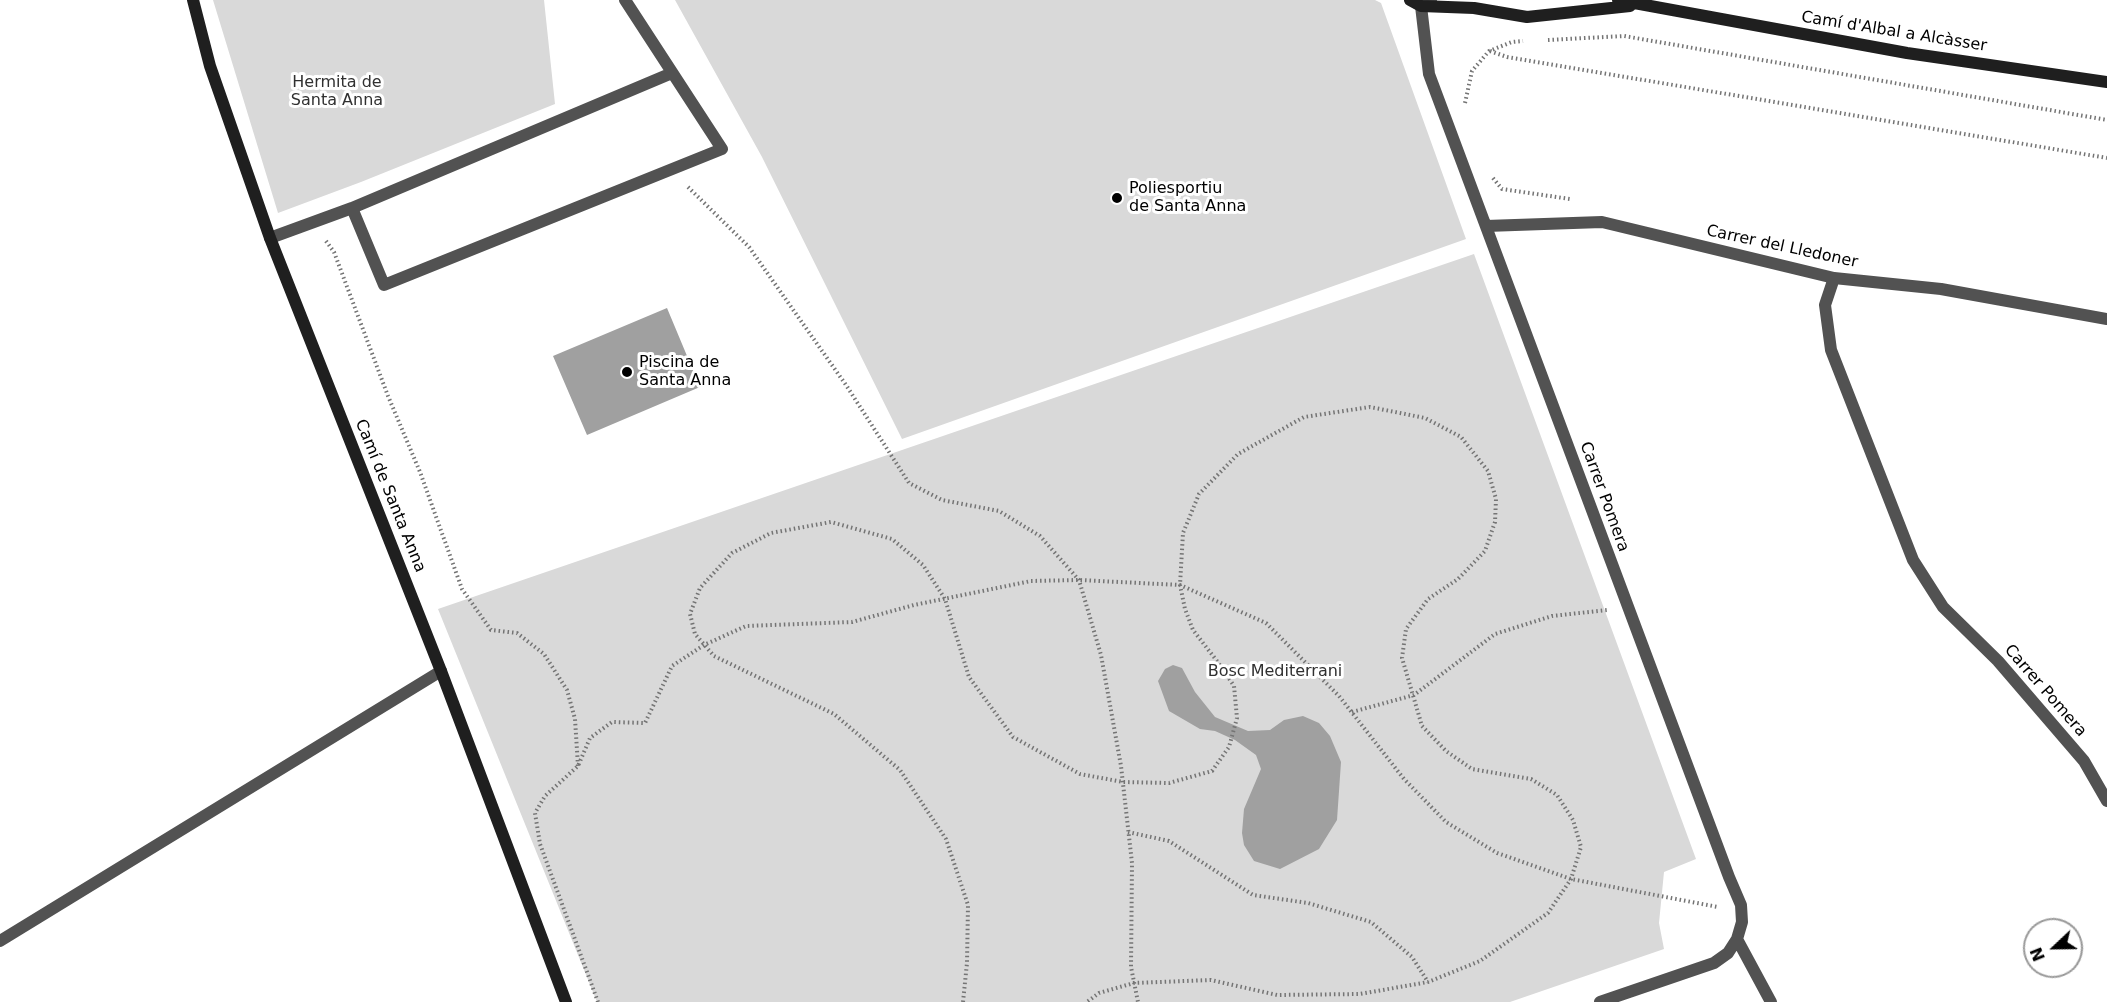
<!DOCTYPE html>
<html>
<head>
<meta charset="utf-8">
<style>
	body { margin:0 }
	#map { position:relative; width:2107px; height:1002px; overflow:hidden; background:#fff; font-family:"DejaVu Sans",sans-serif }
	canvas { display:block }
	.north { position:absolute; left:2023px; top:918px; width:60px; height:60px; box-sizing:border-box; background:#fff; border:2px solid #999; border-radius:50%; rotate:248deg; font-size:16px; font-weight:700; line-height:24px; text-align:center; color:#000 }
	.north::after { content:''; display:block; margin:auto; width:21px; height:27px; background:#000; clip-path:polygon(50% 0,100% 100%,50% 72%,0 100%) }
</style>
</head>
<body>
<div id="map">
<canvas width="2107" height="1002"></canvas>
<div class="north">N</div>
</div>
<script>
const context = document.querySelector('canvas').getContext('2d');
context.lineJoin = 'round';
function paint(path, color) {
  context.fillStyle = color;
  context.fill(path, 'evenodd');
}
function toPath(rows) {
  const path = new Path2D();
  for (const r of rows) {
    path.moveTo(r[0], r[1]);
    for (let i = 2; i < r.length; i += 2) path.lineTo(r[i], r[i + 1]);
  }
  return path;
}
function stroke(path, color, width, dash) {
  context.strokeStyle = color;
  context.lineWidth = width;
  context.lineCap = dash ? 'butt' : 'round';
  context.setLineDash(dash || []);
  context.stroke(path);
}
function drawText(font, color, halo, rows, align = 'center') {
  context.font = font + ' "DejaVu Sans",sans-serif';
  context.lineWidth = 6;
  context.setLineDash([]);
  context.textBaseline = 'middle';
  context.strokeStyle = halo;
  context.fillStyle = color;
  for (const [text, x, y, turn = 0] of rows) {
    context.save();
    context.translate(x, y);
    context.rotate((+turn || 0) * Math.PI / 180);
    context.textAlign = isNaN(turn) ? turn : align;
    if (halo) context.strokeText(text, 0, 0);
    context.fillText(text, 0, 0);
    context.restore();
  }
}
paint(toPath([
	[213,0,544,0,555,104,361,182,278,213],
	[675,0,1375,0,1381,3,1466,239,902,439,762,157],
	[1474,254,1696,859,1664,872,1659,923,1664,949,1510,1002,597,1002,438,609]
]), '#d9d9d9');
paint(toPath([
	[667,308,700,387,587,435,553,356],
	[1173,665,1182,668,1195,692,1215,717,1248,731,1270,730,1284,720,1303,716,1319,723,1330,736,1341,762,1337,820,1319,849,1280,869,1254,861,1244,845,1242,833,1244,809,1261,769,1256,755,1235,740,1215,731,1200,729,1169,711,1158,681,1165,669]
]), '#a0a0a0');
stroke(toPath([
	[1548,40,1624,36,2107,120],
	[1490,51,1507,57,2107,158],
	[1465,103,1472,71,1489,51,1512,42,1523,41],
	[1493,178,1502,189,1570,199],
	[688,187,749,247,846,385,909,483,942,500,999,511,1040,536,1079,580,1101,655,1121,766,1132,863,1131,967,1138,1002],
	[326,241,334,252,388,396,420,472,462,589,491,630,517,633,544,654,567,690,575,719,578,766],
	[1352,712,1414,695,1495,634,1552,616,1607,610],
	[1128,832,1169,841,1253,895,1308,903,1371,922,1412,957,1428,982],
	[598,1002,540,844,535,813,545,796,578,766,590,738,612,722,645,723,672,666,704,645,746,626,852,622,914,605,1031,581,1079,580,1180,585,1266,623,1339,696,1404,779,1446,822,1497,853,1571,879,1718,907],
	[963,1002,967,963,968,905,946,839,900,770,834,714,714,656,695,634,690,614,700,588,732,553,771,533,831,522,892,539,923,565,945,599,969,677,1013,737,1080,774,1123,782,1169,783,1212,771,1229,747,1237,718,1234,686,1217,661,1193,630,1185,609,1180,585,1183,533,1199,494,1238,454,1304,417,1370,407,1425,418,1461,437,1488,471,1496,499,1495,522,1485,551,1458,579,1428,599,1406,629,1402,658,1422,726,1446,751,1472,769,1531,779,1557,795,1573,820,1581,847,1571,879,1548,913,1480,961,1428,982,1360,994,1277,995,1211,980,1134,983,1099,993,1087,1002]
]), '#747474', 4, [1.5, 3]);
stroke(toPath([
	[625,0,722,149,384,285,352,208,672,73],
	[270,238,352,208]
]), '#525252', 12);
stroke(toPath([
	[1431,0,1421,6,1429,74,1729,877,1741,905,1742,922,1737,939,1728,953,1714,963,1600,1002],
	[1486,226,1602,222,1834,278,1941,289,2107,319],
	[1834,278,1825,305,1831,350,1913,560,1943,607,1998,661,2084,761,2107,801],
	[1737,939,1771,1002],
	[0,941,441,671]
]), '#525252', 12);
stroke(toPath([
	[193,0,210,66,270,238,441,671,566,1002],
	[1410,0,1421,6,1474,8,1527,17,1630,6],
	[1618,0,1907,53,2107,82]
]), '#1f1f1f', 12);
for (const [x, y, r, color] of [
	[1117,198,6,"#000"],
	[627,372,6,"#000"]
]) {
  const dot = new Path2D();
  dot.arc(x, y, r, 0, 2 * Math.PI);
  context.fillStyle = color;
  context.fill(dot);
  stroke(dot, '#fff', 2);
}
drawText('16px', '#000', '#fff', [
	["Camí d'Albal a Alcàsser",1894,32,9],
	["Carrer del Lledoner",1782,247,12],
	["Camí de Santa Anna",390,496,68],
	["Carrer Pomera",1604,497,70],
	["Carrer Pomera",2045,691,49]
]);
drawText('16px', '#303030', '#fff', [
	["Hermita de",337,83],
	["Santa Anna",337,101],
	["Bosc Mediterrani",1275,672]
]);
drawText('16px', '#000', '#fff', [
	["Poliesportiu",1129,189],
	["de Santa Anna",1129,207],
	["Piscina de",639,363],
	["Santa Anna",639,381]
], 'left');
</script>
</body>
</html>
